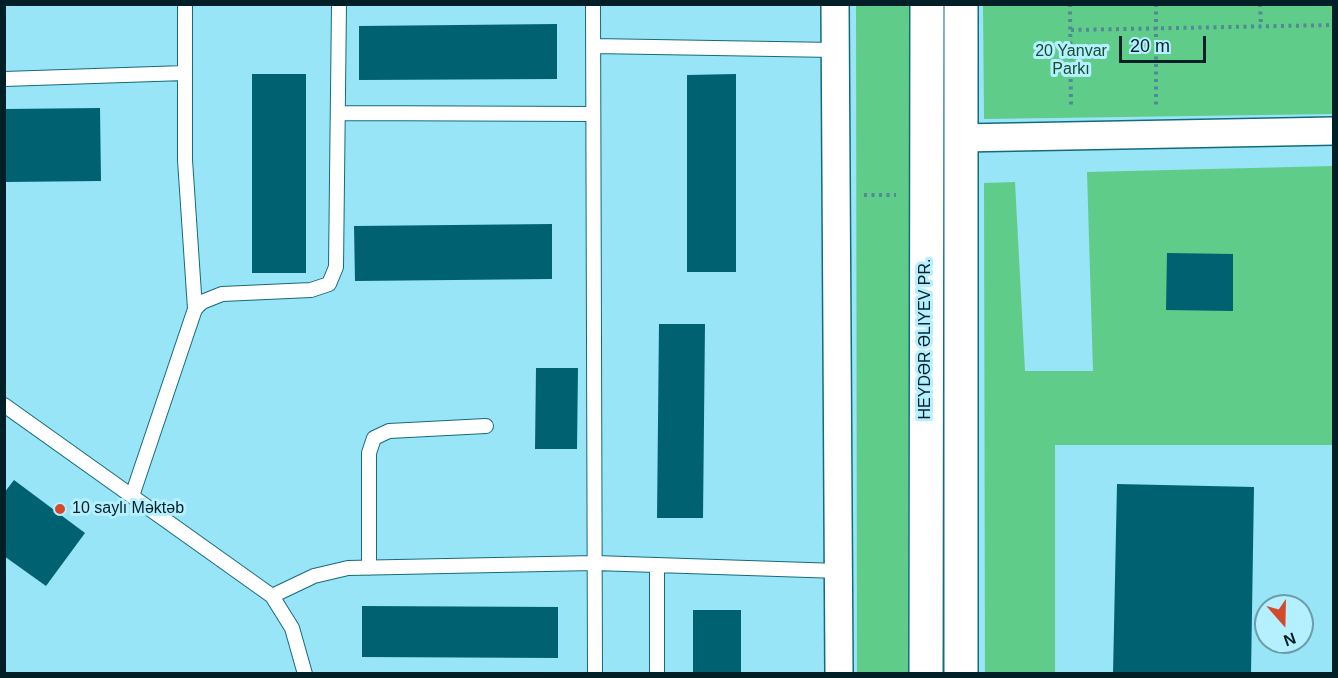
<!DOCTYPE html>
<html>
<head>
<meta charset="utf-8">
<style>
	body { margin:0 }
	#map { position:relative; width:1338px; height:678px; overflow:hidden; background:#98e5f8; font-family:Helvetica,sans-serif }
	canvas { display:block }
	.frame { position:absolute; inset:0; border:6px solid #001f26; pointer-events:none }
	.north { position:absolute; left:1254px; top:594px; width:60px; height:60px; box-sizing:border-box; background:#b4f0ff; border:2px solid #6c9ca8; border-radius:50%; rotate:160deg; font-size:16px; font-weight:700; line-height:24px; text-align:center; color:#001f26 }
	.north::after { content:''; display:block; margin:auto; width:21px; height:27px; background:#d34929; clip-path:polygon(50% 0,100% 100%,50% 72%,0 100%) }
	.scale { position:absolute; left:1119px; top:36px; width:87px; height:27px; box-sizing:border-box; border:3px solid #001f26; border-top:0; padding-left:8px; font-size:18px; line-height:21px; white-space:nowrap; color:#001f26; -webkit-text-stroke:4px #b4f0ff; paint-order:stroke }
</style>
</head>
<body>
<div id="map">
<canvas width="1338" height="678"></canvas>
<div class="frame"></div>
<div class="north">N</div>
<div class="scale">20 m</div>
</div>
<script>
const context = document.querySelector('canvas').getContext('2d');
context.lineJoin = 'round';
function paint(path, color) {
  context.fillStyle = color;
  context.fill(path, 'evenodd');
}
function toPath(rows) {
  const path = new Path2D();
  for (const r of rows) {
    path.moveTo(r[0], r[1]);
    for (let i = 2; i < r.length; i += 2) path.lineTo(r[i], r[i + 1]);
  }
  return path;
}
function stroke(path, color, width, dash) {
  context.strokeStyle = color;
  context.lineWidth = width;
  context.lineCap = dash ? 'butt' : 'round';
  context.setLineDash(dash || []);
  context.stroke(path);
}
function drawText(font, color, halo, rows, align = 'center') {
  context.font = font + ' Helvetica,sans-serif';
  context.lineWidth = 6;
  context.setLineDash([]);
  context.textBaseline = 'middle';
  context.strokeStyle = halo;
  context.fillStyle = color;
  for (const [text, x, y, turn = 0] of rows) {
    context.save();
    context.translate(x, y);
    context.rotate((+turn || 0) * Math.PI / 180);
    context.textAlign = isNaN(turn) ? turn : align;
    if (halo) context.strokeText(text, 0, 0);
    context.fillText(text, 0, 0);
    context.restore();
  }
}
paint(toPath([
	[856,5,910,5,908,673,857,673],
	[983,5,1333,5,1333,114,984,119],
	[1333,166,1333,445,1055,445,1055,673,985,673,984,183,1015,182,1025,371,1093,371,1087,172]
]), '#60cc8a');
paint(toPath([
	[557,24,557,79,359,80,359,26],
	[252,74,306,74,306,273,252,273],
	[736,74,736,272,687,272,687,75],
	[100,108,101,181,6,182,5,109],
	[552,224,552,279,355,281,354,226],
	[1167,253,1233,254,1233,311,1166,310],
	[659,324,705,324,703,518,657,518],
	[536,368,578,368,577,449,535,449],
	[14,480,85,533,46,586,4,556,4,493],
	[1117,484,1254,487,1251,674,1113,674],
	[362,606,558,607,558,658,362,657],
	[693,610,741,610,741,674,693,674]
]), '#006171');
const lane = toPath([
	[185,4,185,160,195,309],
	[593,4,595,674],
	[593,46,835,50],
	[4,79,185,73],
	[338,113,593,114],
	[4,405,272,596,292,628,305,674],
	[132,496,195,309,202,302,222,294,311,290,329,284,336,267,339,4],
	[657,565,657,674],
	[369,568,369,453,374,438,389,431,486,426],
	[272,596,314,576,348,568,595,563,839,571]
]);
const street = toPath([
	[835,4,839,674],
	[961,138,1334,131]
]);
const primary = toPath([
	[961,4,961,674],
	[926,674,927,4]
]);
stroke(lane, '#156b7b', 16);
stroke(street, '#156b7b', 30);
stroke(primary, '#156b7b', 36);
stroke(toPath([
	[1070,4,1071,109],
	[1156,4,1156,106],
	[1260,4,1261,26],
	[1071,30,1334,25],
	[864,195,896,195]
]), '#518996', 4, [3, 4.5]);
stroke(lane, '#fff', 14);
stroke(street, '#fff', 27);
stroke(primary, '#fff', 33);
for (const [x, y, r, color] of [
	[60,509,6,"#d34929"]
]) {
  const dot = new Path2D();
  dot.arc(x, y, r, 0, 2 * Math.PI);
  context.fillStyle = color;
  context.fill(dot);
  stroke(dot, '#b4f0ff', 2);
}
drawText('16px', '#164d2e', '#b4f0ff', [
	["20 Yanvar",1071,52],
	["Parkı",1071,70]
]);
drawText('16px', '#001f26', '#b4f0ff', [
	["HEYDƏR ƏLIYEV PR.",926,339,-90]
]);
drawText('16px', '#001f26', '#b4f0ff', [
	["10 saylı Məktəb",72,509]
], 'left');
</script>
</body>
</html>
